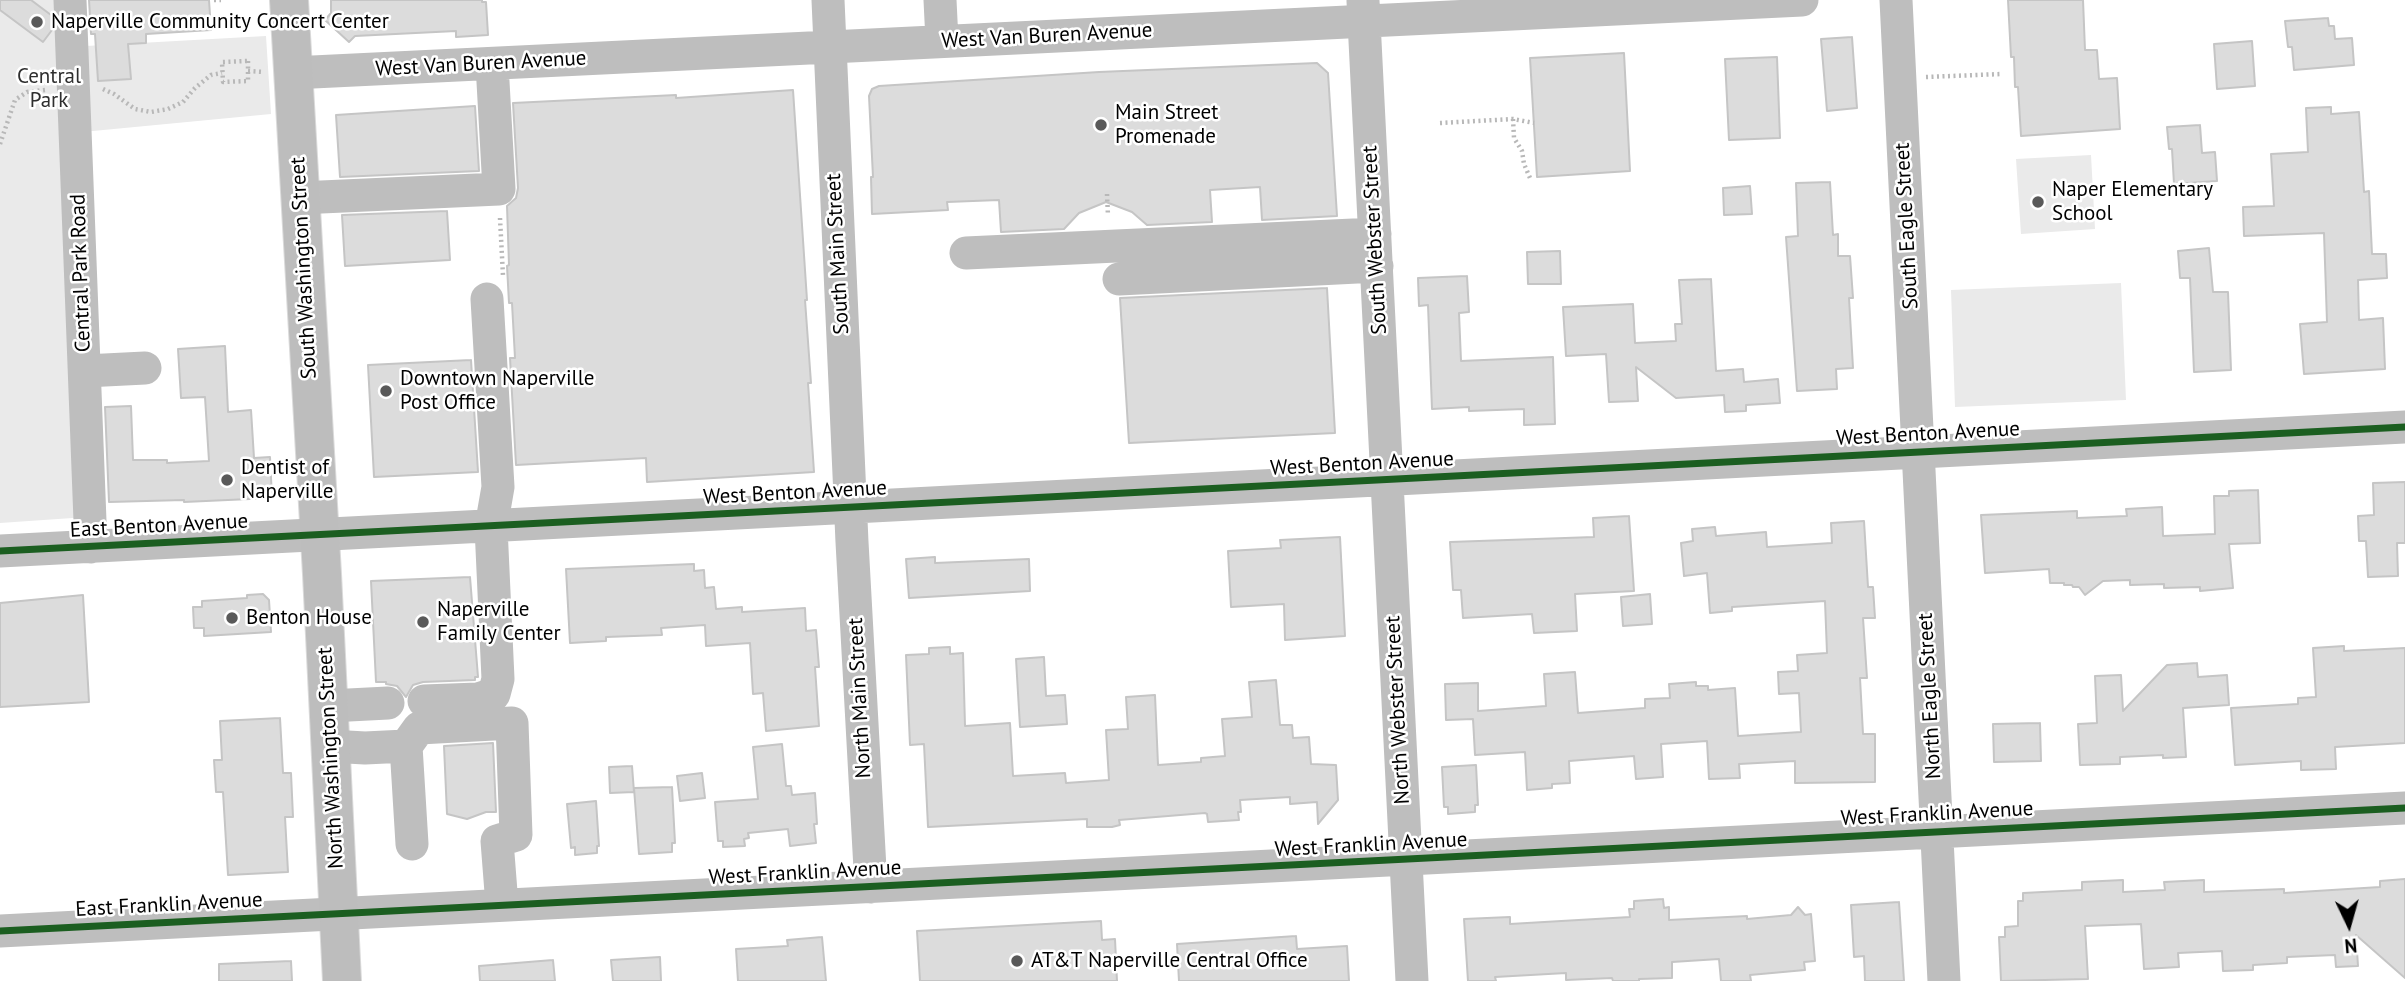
<!DOCTYPE html>
<html>
<head>
<meta charset="utf-8">
<style>
	body { margin:0 }
	#map { position:relative; width:2405px; height:981px; overflow:hidden; background:#fff; font-family:"PT Sans",sans-serif }
	canvas { display:block }
	.north { position:absolute; left:2314px; top:890px; width:70px; height:70px; -webkit-text-stroke:5px #fff; paint-order:stroke; rotate:175deg; font-size:19px; font-weight:700; line-height:28px; text-align:center; color:#000 }
	.north::after { content:''; display:block; margin:auto; width:24px; height:32px; background:#000; clip-path:polygon(50% 0,100% 100%,50% 72%,0 100%) }
</style>
</head>
<body>
<div id="map">
<canvas width="2405" height="981"></canvas>
<div class="north">N</div>
</div>
<script>
const context = document.querySelector('canvas').getContext('2d');
context.lineJoin = 'round';
function paint(path, color) {
  context.fillStyle = color;
  context.fill(path, 'evenodd');
}
function toPath(rows) {
  const path = new Path2D();
  for (const r of rows) {
    path.moveTo(r[0], r[1]);
    for (let i = 2; i < r.length; i += 2) path.lineTo(r[i], r[i + 1]);
  }
  return path;
}
function stroke(path, color, width, dash) {
  context.strokeStyle = color;
  context.lineWidth = width;
  context.lineCap = dash ? 'butt' : 'round';
  context.setLineDash(dash || []);
  context.stroke(path);
}
function drawText(font, color, halo, rows, align = 'center') {
  context.font = font + ' "PT Sans",sans-serif';
  context.lineWidth = 5;
  context.setLineDash([]);
  context.textBaseline = 'middle';
  context.strokeStyle = halo;
  context.fillStyle = color;
  for (const [text, x, y, turn = 0] of rows) {
    context.save();
    context.translate(x, y);
    context.rotate((+turn || 0) * Math.PI / 180);
    context.textAlign = isNaN(turn) ? turn : align;
    if (halo) context.strokeText(text, 0, 0);
    context.fillText(text, 0, 0);
    context.restore();
  }
}
paint(toPath([
	[0,0,71,0,86,46,266,36,271,114,72,133,87,517,0,523],
	[2091,155,2095,229,2021,234,2016,159],
	[2121,283,2126,400,1955,407,1951,290]
]), '#eaeaea');
const building = toPath([
	[0,0,31,0,51,15,52,30,43,42,0,10,0,0],
	[89,0,209,0,211,30,146,34,146,43,128,44,131,79,98,81,95,34,91,34,89,0],
	[331,0,482,0,482,2,486,2,488,35,456,37,456,31,355,36,349,42,325,20,331,13,331,0],
	[2008,0,2083,0,2085,50,2097,50,2099,79,2117,78,2120,129,2021,136,2018,87,2015,87,2014,57,2011,57,2008,0],
	[2328,18,2329,26,2334,26,2335,39,2352,38,2354,65,2294,70,2292,47,2288,47,2285,21,2328,18],
	[1852,37,1857,108,1827,111,1821,39,1852,37],
	[2252,41,2255,86,2217,89,2214,44,2252,41],
	[1624,53,1630,171,1537,177,1530,58,1624,53],
	[1777,57,1780,138,1729,140,1725,59,1777,57],
	[1317,63,1328,73,1337,216,1262,220,1260,187,1210,190,1212,222,1147,225,1132,212,1106,202,1079,213,1064,229,1001,232,999,200,947,202,948,210,872,214,871,177,873,177,869,96,872,89,879,86,1099,72,1317,63],
	[793,90,807,300,805,300,811,383,808,383,814,472,647,482,646,458,516,465,510,358,515,358,512,303,509,303,507,266,509,265,507,206,516,198,518,188,513,103,676,95,676,98,793,90],
	[475,106,479,171,340,177,336,115,475,106],
	[2331,107,2331,114,2359,112,2364,192,2369,191,2372,254,2386,254,2387,278,2358,280,2359,320,2383,318,2385,369,2304,374,2300,324,2327,322,2324,233,2244,236,2243,207,2274,206,2271,154,2308,152,2306,108,2331,107],
	[2200,125,2202,153,2215,152,2217,181,2174,184,2172,149,2169,149,2167,127,2200,125],
	[1830,182,1833,235,1838,234,1838,256,1850,256,1853,298,1849,298,1853,368,1836,369,1837,389,1797,391,1786,237,1798,236,1796,183,1830,182],
	[1750,186,1752,214,1724,215,1723,188,1750,186],
	[447,211,450,260,345,266,342,215,447,211],
	[2209,248,2213,292,2228,292,2231,370,2194,372,2190,278,2180,278,2178,251,2209,248],
	[1560,251,1561,284,1528,284,1527,252,1560,251],
	[1467,276,1469,312,1459,313,1461,361,1553,357,1555,424,1524,425,1524,409,1469,411,1469,407,1432,409,1428,305,1419,306,1418,278,1467,276],
	[1711,279,1716,371,1743,369,1744,382,1778,379,1780,403,1746,405,1746,411,1725,412,1724,395,1676,398,1636,367,1638,401,1609,402,1606,354,1566,356,1563,307,1633,304,1635,343,1676,341,1675,324,1682,324,1679,280,1711,279],
	[1327,288,1335,433,1129,443,1120,298,1327,288],
	[225,346,228,412,251,410,254,458,270,457,272,498,184,502,184,500,109,502,105,407,131,406,133,460,167,460,167,463,209,461,205,397,181,398,178,349,225,346],
	[471,360,478,472,374,477,368,365,471,360],
	[2405,482,2405,543,2397,543,2398,576,2368,577,2366,541,2359,541,2358,516,2374,515,2373,483,2405,482],
	[2258,490,2260,543,2229,544,2233,588,2200,591,2200,587,2164,588,2164,584,2130,585,2130,580,2103,581,2085,595,2079,587,2073,587,2072,585,2064,585,2064,583,2050,583,2049,569,1985,573,1981,515,2077,511,2077,518,2127,516,2126,509,2162,507,2163,536,2215,534,2214,496,2229,496,2229,491,2258,490],
	[1629,516,1634,591,1575,594,1577,631,1534,633,1532,614,1463,618,1461,590,1453,590,1450,542,1594,537,1593,518,1629,516],
	[1864,521,1868,587,1873,587,1875,618,1863,618,1867,678,1860,678,1863,734,1875,734,1875,782,1795,783,1795,761,1739,764,1740,778,1709,779,1707,741,1661,744,1663,777,1636,779,1634,756,1569,761,1570,783,1552,784,1552,788,1527,790,1525,752,1475,755,1473,719,1446,720,1445,684,1478,683,1478,711,1546,706,1544,674,1575,672,1578,713,1645,708,1645,699,1670,698,1669,684,1696,682,1696,686,1708,686,1708,690,1735,688,1738,736,1801,732,1799,693,1779,694,1778,672,1798,671,1797,655,1827,653,1825,601,1732,607,1732,611,1710,613,1707,573,1684,576,1681,543,1693,541,1692,529,1715,527,1716,536,1766,532,1767,547,1832,543,1831,523,1864,521],
	[1340,537,1345,636,1285,640,1284,604,1231,607,1228,551,1281,548,1280,540,1340,537],
	[935,557,935,563,1029,559,1030,591,909,598,906,559,935,557],
	[694,564,694,571,704,570,705,588,714,587,716,609,742,607,742,612,805,608,806,631,816,630,819,667,815,667,819,726,766,731,763,693,753,694,750,643,706,646,705,625,661,628,662,635,606,637,606,641,570,643,566,569,694,564],
	[470,577,478,677,475,677,475,680,423,682,413,685,406,697,397,686,386,684,386,682,376,682,371,581,470,577],
	[263,594,269,600,271,632,204,636,204,628,194,628,193,607,202,607,202,601,247,598,247,595,263,594],
	[1650,594,1652,624,1623,626,1621,597,1650,594],
	[83,595,89,702,0,707,0,603,83,595],
	[2344,646,2344,651,2405,648,2405,743,2335,747,2336,769,2301,770,2301,761,2235,765,2231,708,2298,704,2298,698,2316,697,2313,648,2344,646],
	[950,647,950,654,963,653,965,726,1010,723,1013,776,1065,773,1066,783,1109,780,1106,730,1128,729,1126,697,1155,695,1158,765,1201,762,1201,758,1225,756,1222,719,1252,717,1249,682,1276,680,1280,725,1292,725,1293,738,1309,737,1311,764,1336,765,1338,800,1318,824,1317,802,1290,804,1290,797,1240,800,1241,812,1238,812,1239,820,1208,822,1207,814,1205,813,1119,820,1120,825,1112,827,1087,827,1087,819,928,827,924,744,910,745,906,655,929,654,929,648,950,647],
	[1044,657,1046,696,1065,695,1067,724,1020,727,1016,659,1044,657],
	[2197,663,2198,677,2227,675,2229,705,2183,708,2186,757,2163,758,2163,755,2120,757,2120,764,2080,765,2078,724,2097,723,2095,676,2121,675,2123,711,2167,665,2197,663],
	[280,718,283,773,291,773,293,817,285,817,288,872,228,875,223,792,216,792,214,760,222,760,220,721,280,718],
	[2040,723,2041,761,1994,762,1993,724,2040,723],
	[493,743,496,812,486,812,467,819,447,814,444,746,493,743],
	[782,744,786,786,791,786,792,795,815,793,817,824,814,824,816,843,790,846,788,829,748,833,749,838,744,839,745,846,723,847,723,841,718,841,715,802,758,799,753,747,782,744],
	[1476,765,1478,805,1475,805,1475,812,1448,814,1448,807,1444,807,1442,767,1476,765],
	[632,766,634,792,610,793,609,767,632,766],
	[702,773,705,798,680,801,677,776,702,773],
	[672,787,675,843,672,843,672,852,639,854,634,788,672,787],
	[596,801,599,846,597,846,597,853,575,855,575,847,571,848,567,804,596,801],
	[2405,879,2405,978,2356,935,2358,966,2336,967,2335,955,2287,957,2287,963,2253,965,2253,970,2223,971,2222,951,2178,953,2179,967,2144,969,2141,924,2085,926,2088,979,2001,981,1999,937,2005,937,2005,927,2018,926,2018,901,2023,901,2023,893,2082,890,2082,882,2123,880,2123,892,2165,890,2164,882,2204,880,2204,892,2284,889,2284,893,2380,887,2380,881,2405,879],
	[1663,899,1664,908,1669,907,1669,920,1747,916,1747,919,1791,915,1798,907,1805,915,1811,914,1815,961,1804,962,1805,970,1750,975,1751,981,1721,981,1719,959,1672,962,1672,978,1639,979,1639,981,1613,981,1612,978,1566,980,1566,973,1495,977,1496,981,1468,981,1464,919,1510,917,1510,924,1630,917,1629,909,1634,909,1634,901,1663,899],
	[1899,902,1904,981,1865,981,1864,956,1854,957,1851,905,1899,902],
	[1101,921,1102,940,1115,939,1117,981,920,981,917,931,1101,921],
	[1296,936,1297,949,1347,946,1349,981,1179,981,1177,944,1296,936],
	[822,937,826,981,738,981,736,949,788,946,787,940,822,937],
	[660,957,661,981,613,981,611,960,660,957],
	[553,960,555,981,480,981,479,966,553,960],
	[291,961,292,981,219,981,219,964,291,961]
]);
paint(building, '#dcdcdc');
stroke(building, '#c5c5c5', 2);
const major = toPath([
	[289,0,322,574,342,981]
]);
stroke(major, '#dbdbdb', 40);
stroke(toPath([
	[214,0,221,0],
	[248,61,248,81,223,82,222,62,248,61],
	[248,71,264,72],
	[1926,77,2002,74],
	[103,89,114,94,135,109,151,112,168,109,183,102,195,88,211,75,222,73],
	[1513,119,1514,138,1522,151,1524,164,1530,178],
	[1440,123,1513,119,1534,123],
	[0,144,15,100,27,92,45,90],
	[1107,194,1108,216],
	[500,218,503,276]
]), '#b8b8b8', 4.5, [2, 3.5]);
stroke(toPath([
	[70,0,91,547],
	[828,0,852,542,871,887],
	[940,0,942,41],
	[1896,0,1944,981],
	[1363,1,1412,981],
	[292,73,1802,0],
	[299,198,499,189,492,64],
	[966,253,1375,234],
	[1119,279,1377,266],
	[85,371,145,368],
	[0,551,2405,427],
	[424,701,478,699,494,694,498,679,491,527,498,487,487,299],
	[329,706,388,703],
	[330,746,365,748,406,746],
	[412,844,406,746,419,728,512,723,516,835,497,841,502,905],
	[0,931,2405,808]
]), '#bebebe', 33);
stroke(major, '#bdbdbd', 38);
stroke(toPath([
	[0,551,2405,427],
	[0,931,2405,808]
]), '#1b5e20', 7);
for (const [x, y, r, color] of [
	[37,22,7,"#595959"],
	[1101,125,7,"#595959"],
	[2038,202,7,"#595959"],
	[386,391,7,"#595959"],
	[227,480,7,"#595959"],
	[232,618,7,"#595959"],
	[423,622,7,"#595959"],
	[1017,961,7,"#595959"]
]) {
  const dot = new Path2D();
  dot.arc(x, y, r, 0, 2 * Math.PI);
  context.fillStyle = color;
  context.fill(dot);
  stroke(dot, '#fff', 2.5);
}
drawText('21px', '#000', '#fff', [
	["Naperville Community Concert Center",51,22],
	["Main Street",1115,113],
	["Promenade",1115,137],
	["Naper Elementary",2052,190],
	["School",2052,214],
	["Downtown Naperville",400,379],
	["Post Office",400,403],
	["Dentist of",241,468],
	["Naperville",241,492],
	["Naperville",437,610],
	["Family Center",437,634],
	["Benton House",246,618],
	["AT&T Naperville Central Office",1031,961]
], 'left');
drawText('21px', '#000', '#fff', [
	["West Van Buren Avenue",1047,36,-3],
	["West Van Buren Avenue",481,64,-3],
	["South Eagle Street",1907,226,-93],
	["South Webster Street",1375,240,-93],
	["South Main Street",838,254,-93],
	["South Washington Street",304,268,-93],
	["Central Park Road",81,273,-92],
	["West Benton Avenue",1928,434,-3],
	["West Benton Avenue",1362,464,-3],
	["West Benton Avenue",795,493,-3],
	["East Benton Avenue",159,526,-3],
	["North Eagle Street",1930,696,-93],
	["North Main Street",860,698,-93],
	["North Webster Street",1398,710,-93],
	["North Washington Street",331,758,-93],
	["West Franklin Avenue",1937,814,-3],
	["West Franklin Avenue",1371,845,-3],
	["West Franklin Avenue",805,873,-3],
	["East Franklin Avenue",169,905,-3]
]);
drawText('21px', '#2f2f2f', '#fff', [
	["Central",49,77],
	["Park",49,101]
]);
</script>
</body>
</html>
